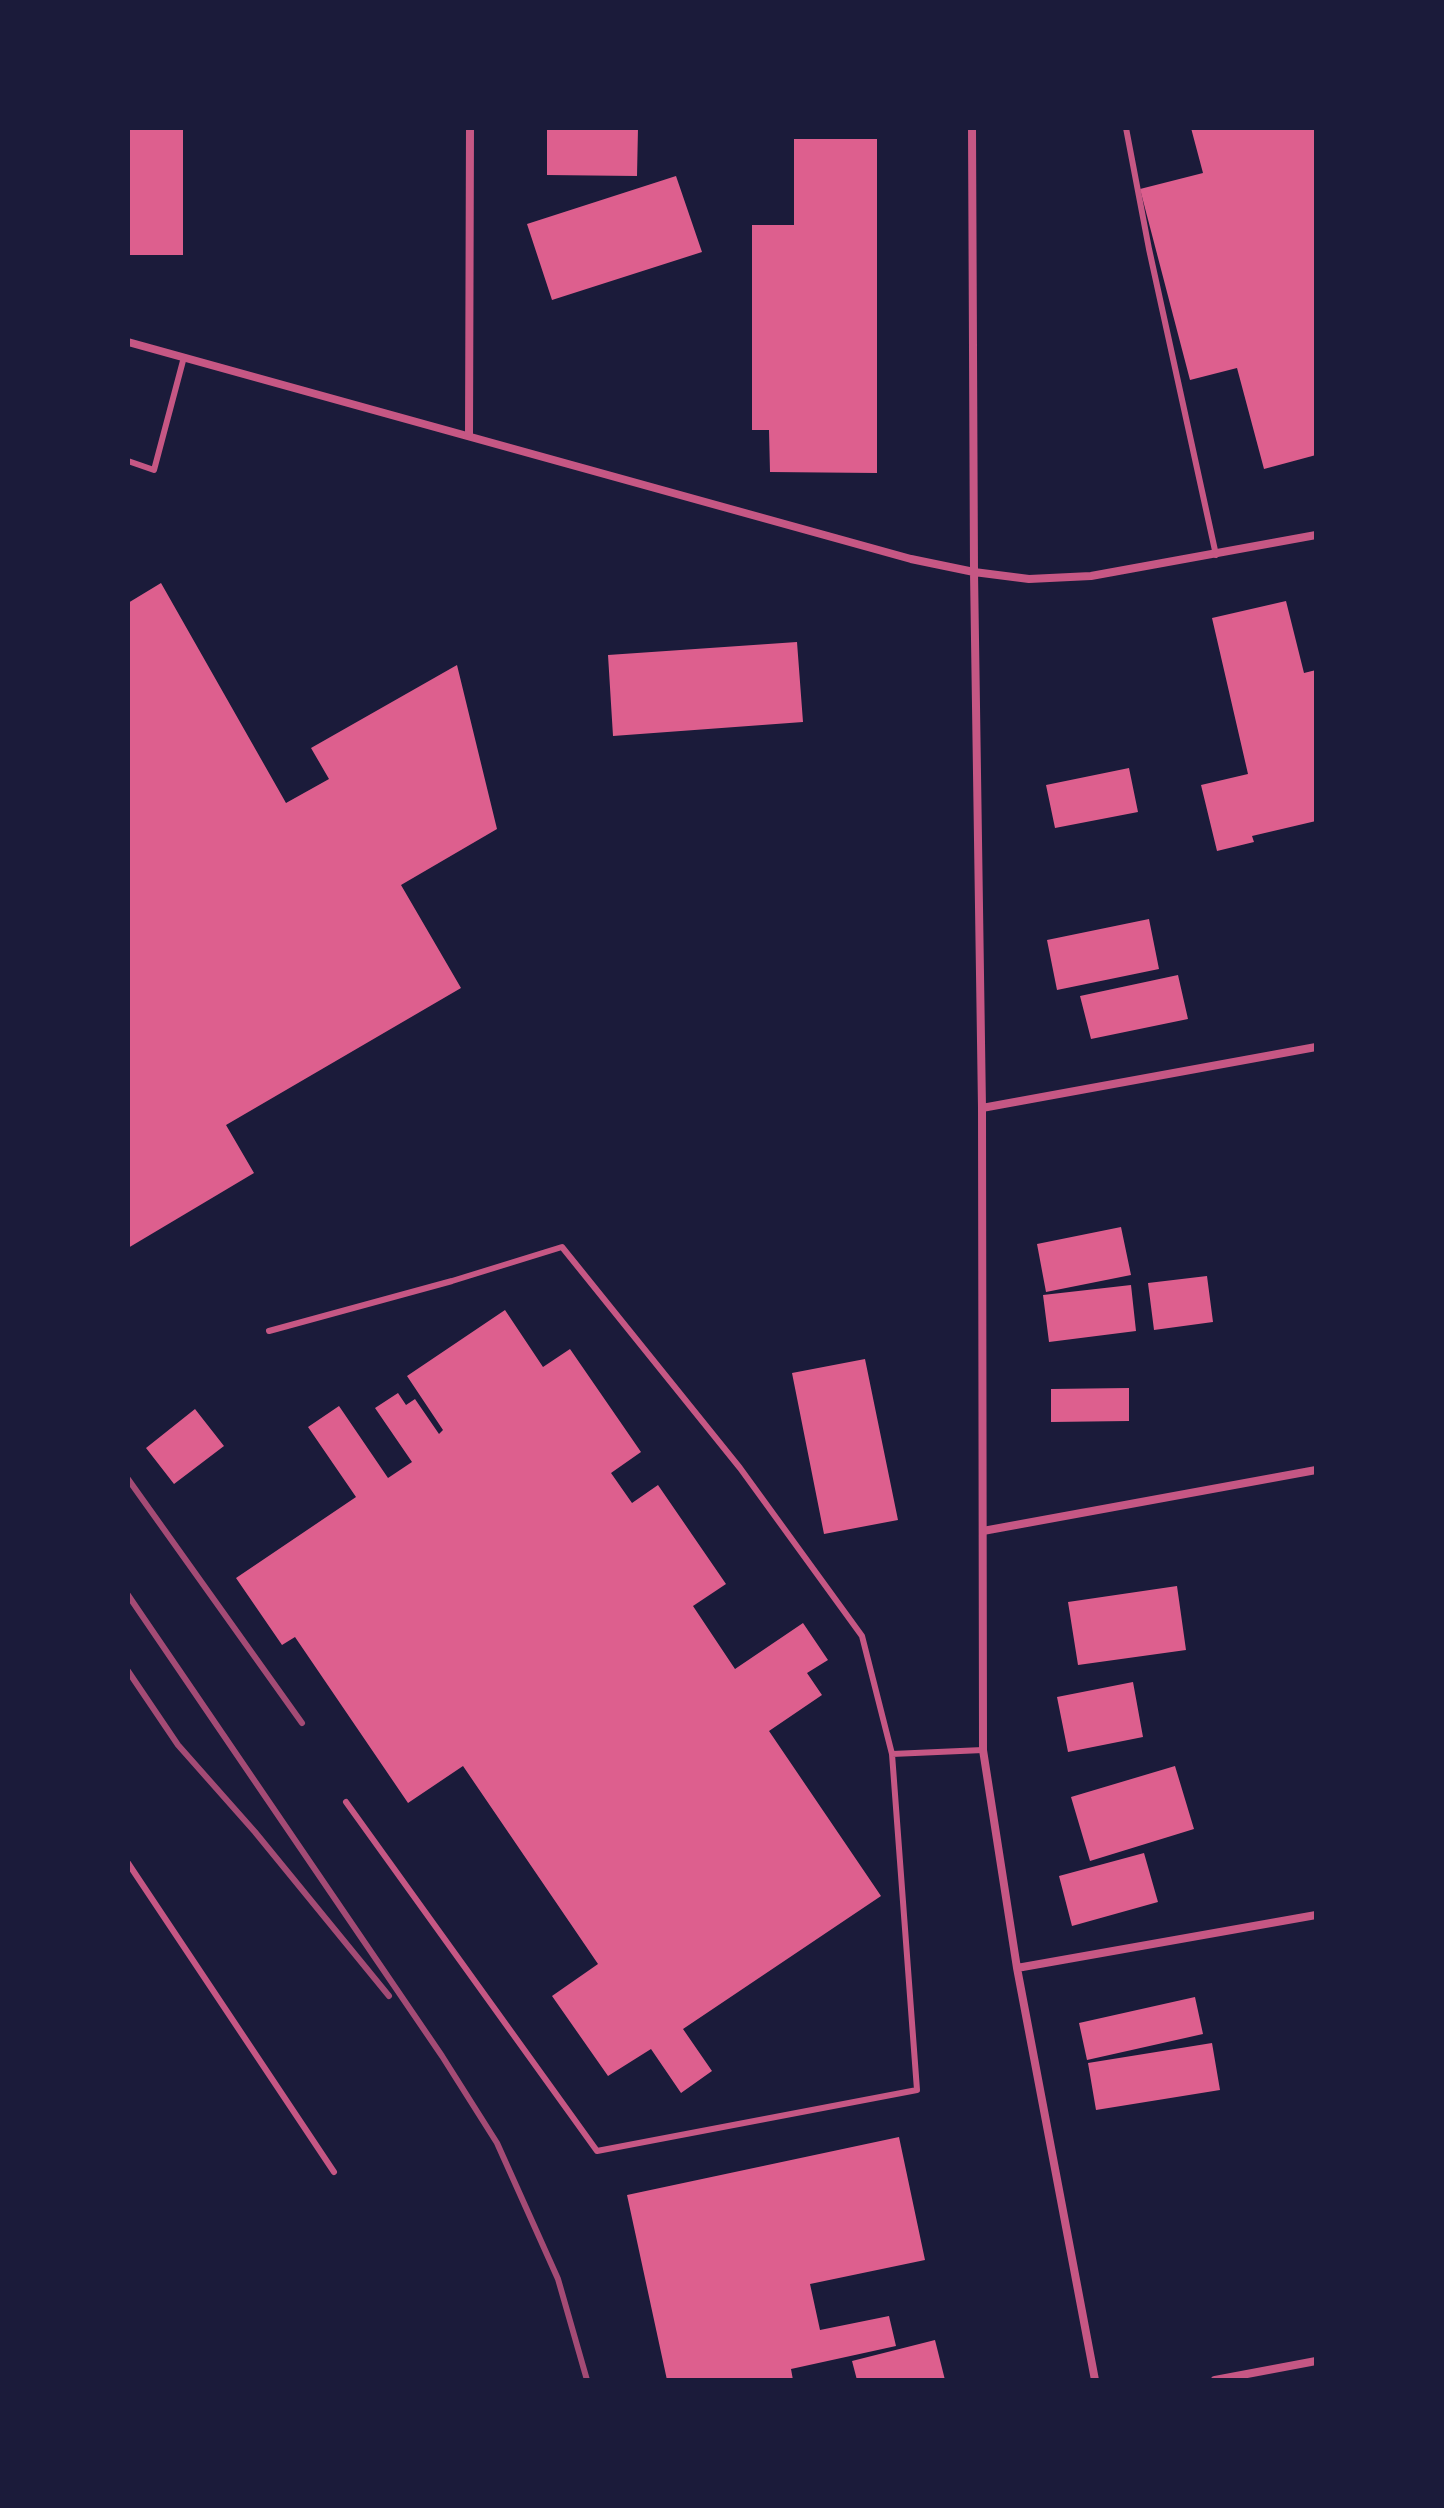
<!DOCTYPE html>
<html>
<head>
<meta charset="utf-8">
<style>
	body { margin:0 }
	#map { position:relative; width:1444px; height:2508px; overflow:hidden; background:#1b1b3a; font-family:"Fira Sans Condensed",sans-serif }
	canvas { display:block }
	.frame { position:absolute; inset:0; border:130px solid #1b1b3a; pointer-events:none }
</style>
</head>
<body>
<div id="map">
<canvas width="1444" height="2508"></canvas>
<div class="frame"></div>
</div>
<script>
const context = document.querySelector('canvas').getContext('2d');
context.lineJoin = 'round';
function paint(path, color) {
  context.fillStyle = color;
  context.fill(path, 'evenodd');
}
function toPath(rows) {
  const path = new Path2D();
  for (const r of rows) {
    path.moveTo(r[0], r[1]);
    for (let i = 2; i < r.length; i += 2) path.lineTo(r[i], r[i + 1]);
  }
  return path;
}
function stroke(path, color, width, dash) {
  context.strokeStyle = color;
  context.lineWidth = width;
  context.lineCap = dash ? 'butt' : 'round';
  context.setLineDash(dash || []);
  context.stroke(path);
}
paint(toPath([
	[128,128,183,128,183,255,128,255],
	[547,128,638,128,637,176,547,175],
	[1191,128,1316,128,1316,455,1264,469,1237,368,1190,380,1140,189,1203,173],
	[794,139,877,139,877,473,770,472,769,430,752,430,752,225,794,225],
	[676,176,702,252,552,300,527,224],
	[161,583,286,803,329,779,311,748,457,665,497,829,401,885,461,988,226,1125,254,1173,128,1248,128,603],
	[1286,601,1304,673,1316,670,1316,821,1252,836,1254,842,1217,851,1201,785,1248,774,1212,618],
	[797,642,803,722,613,736,608,655],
	[1129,768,1138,812,1055,828,1046,785],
	[1149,919,1159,969,1057,990,1047,940],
	[1178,975,1188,1019,1091,1039,1080,996],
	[1121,1227,1131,1275,1046,1292,1037,1244],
	[1207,1276,1213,1322,1154,1330,1148,1283],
	[1131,1285,1136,1331,1049,1342,1043,1295],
	[505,1310,543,1367,570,1349,641,1452,611,1473,632,1503,658,1485,726,1584,693,1606,735,1669,803,1623,828,1660,807,1673,822,1695,769,1731,881,1896,683,2029,712,2071,681,2093,651,2049,608,2076,552,1996,598,1964,463,1766,408,1803,295,1637,282,1645,236,1578,356,1497,308,1427,339,1406,388,1478,412,1462,375,1408,398,1393,406,1405,415,1399,439,1434,443,1430,407,1376],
	[865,1359,898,1520,824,1534,792,1373],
	[1129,1388,1129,1421,1051,1422,1051,1389],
	[195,1409,224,1446,174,1484,146,1448],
	[1177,1586,1186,1650,1078,1665,1068,1602],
	[1133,1682,1143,1737,1068,1752,1057,1697],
	[1175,1766,1194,1829,1090,1861,1071,1797],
	[1144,1853,1158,1902,1072,1926,1059,1876],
	[1195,1997,1203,2034,1087,2060,1079,2023],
	[1212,2043,1220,2090,1096,2110,1088,2063],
	[899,2137,925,2260,810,2284,820,2330,889,2316,896,2346,791,2369,793,2380,667,2380,627,2195],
	[935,2340,945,2380,857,2380,852,2361]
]), '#dd5f8e');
stroke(toPath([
	[1126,128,1149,249,1216,555],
	[128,461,154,470,184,357],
	[269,1331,452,1281,562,1247,740,1468,862,1636,892,1754],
	[346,1802,597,2151,917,2090,892,1754,983,1750],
	[128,1863,334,2172]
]), '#c65784', 6);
stroke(toPath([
	[972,128,974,572,982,1108,983,1750,1017,1968,1095,2380],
	[128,342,911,559,974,572,1029,579,1091,576,1316,535],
	[469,435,470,128],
	[982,1108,1316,1047],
	[983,1531,1316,1470],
	[1017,1968,1316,1915],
	[1215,2380,1316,2361]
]), '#c65784', 8);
stroke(toPath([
	[128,1479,302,1723],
	[128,1595,442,2056,497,2143,558,2279,587,2380],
	[128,1671,178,1745,255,1832,389,1996]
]), '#a44b75', 6);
</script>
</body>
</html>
